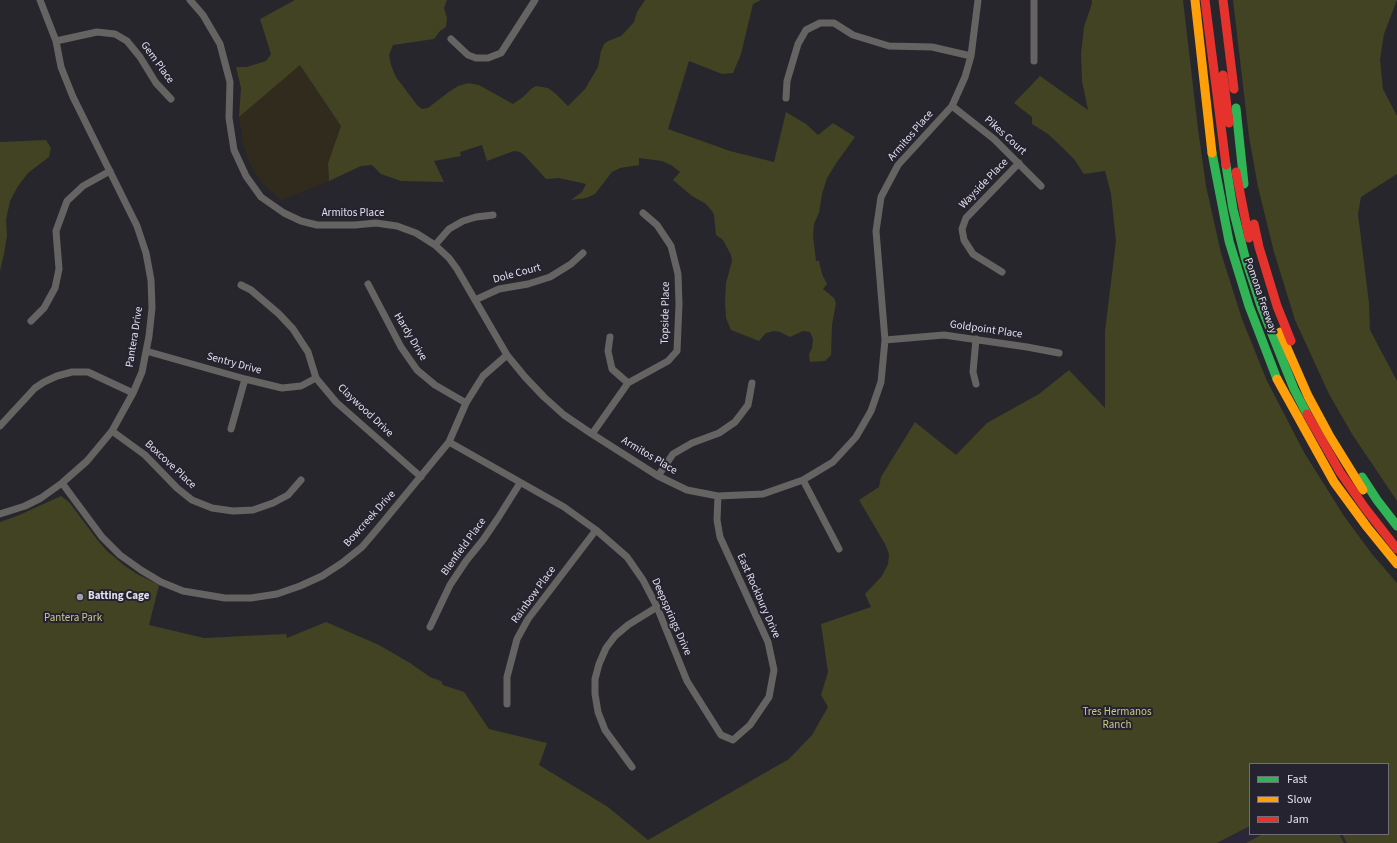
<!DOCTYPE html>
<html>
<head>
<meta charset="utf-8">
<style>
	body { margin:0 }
	#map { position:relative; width:1397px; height:843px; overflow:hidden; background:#27262d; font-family:"Source Sans 3",sans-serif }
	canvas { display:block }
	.legend { position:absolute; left:1249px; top:763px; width:140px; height:72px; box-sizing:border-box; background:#262330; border:1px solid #716e7a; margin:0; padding:5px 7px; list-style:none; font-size:12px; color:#e1dfe9 }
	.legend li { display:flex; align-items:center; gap:8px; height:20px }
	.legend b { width:20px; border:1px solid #716e7a }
</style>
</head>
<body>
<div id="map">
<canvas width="1397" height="843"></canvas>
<ul class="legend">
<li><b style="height:5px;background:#30b455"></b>Fast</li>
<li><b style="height:5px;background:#ff9f0a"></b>Slow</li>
<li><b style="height:5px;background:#e5322d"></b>Jam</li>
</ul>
</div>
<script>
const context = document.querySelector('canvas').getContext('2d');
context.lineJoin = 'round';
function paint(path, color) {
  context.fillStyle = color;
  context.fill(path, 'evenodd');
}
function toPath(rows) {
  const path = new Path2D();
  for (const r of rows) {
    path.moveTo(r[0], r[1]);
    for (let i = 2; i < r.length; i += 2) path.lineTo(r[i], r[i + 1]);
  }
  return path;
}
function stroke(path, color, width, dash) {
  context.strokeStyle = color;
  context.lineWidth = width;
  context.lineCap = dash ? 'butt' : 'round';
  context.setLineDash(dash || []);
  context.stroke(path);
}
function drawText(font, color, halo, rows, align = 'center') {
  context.font = font + ' "Source Sans 3",sans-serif';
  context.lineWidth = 4;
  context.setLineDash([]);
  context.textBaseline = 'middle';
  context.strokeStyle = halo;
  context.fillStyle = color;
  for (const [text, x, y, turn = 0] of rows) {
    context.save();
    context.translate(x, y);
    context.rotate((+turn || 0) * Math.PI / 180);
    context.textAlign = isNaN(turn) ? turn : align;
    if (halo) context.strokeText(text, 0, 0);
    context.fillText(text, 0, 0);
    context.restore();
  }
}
paint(toPath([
	[300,64,341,126,328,163,329,181,281,200,262,183,250,164,243,143,239,117]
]), '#312b1d');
paint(toPath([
	[1250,826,1250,834,1342,834,1347,843,1217,843]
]), '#2b2739');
paint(toPath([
	[295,0,447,0,444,8,447,18,446,27,440,31,434,39,393,45,389,55,391,65,396,77,417,105,422,109,428,108,450,91,458,86,468,83,479,85,513,104,523,97,531,89,536,86,548,88,556,94,568,106,585,89,598,67,601,51,604,44,608,41,621,36,626,31,634,22,637,12,645,0,761,0,753,4,741,54,733,73,722,74,689,61,668,129,730,151,774,162,786,112,806,124,818,135,833,123,855,137,837,162,827,178,822,194,819,213,814,224,813,236,816,261,819,261,822,274,827,284,823,289,834,298,836,303,832,325,831,355,825,361,810,362,809,354,812,348,813,339,810,332,803,331,790,337,780,332,774,331,766,333,759,341,731,330,726,318,725,302,726,283,732,261,731,255,723,240,716,235,714,215,712,211,706,204,692,196,673,180,680,172,671,165,662,161,639,158,639,165,620,168,612,172,595,194,586,198,571,200,582,192,586,184,559,178,546,179,525,156,520,152,514,151,487,161,482,145,460,152,461,156,434,161,444,182,401,181,381,174,372,165,361,166,329,181,328,163,341,126,300,65,239,117,241,88,236,67,246,67,266,61,271,54,260,19],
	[1092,0,1183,0,1198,129,1206,186,1221,253,1242,319,1267,381,1305,454,1344,516,1372,554,1397,583,1397,843,1347,843,1342,834,1388,834,1388,764,1250,764,1250,826,1217,843,0,843,0,522,17,516,61,496,69,502,99,542,107,551,125,566,137,574,159,585,149,625,204,638,286,634,287,638,326,622,379,645,410,663,430,677,441,681,443,685,464,692,489,729,547,743,539,765,608,807,648,840,789,759,812,735,828,707,821,695,828,672,821,624,871,607,865,594,882,576,888,564,889,554,885,544,859,500,879,487,881,477,915,422,956,455,987,423,1039,394,1069,370,1105,408,1105,331,1116,241,1111,194,1105,171,1084,174,1074,159,1065,150,1048,134,1032,124,1032,117,1014,103,1040,76,1088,110,1082,81,1081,54,1084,27,1092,3],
	[1233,0,1397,0,1384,34,1380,60,1383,89,1397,116,1397,174,1361,197,1358,214,1369,303,1370,330,1397,381,1397,501,1352,434,1329,394,1295,320,1274,252,1258,187,1249,137],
	[46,140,51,148,49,157,28,173,18,186,10,201,6,220,7,235,4,254,0,271,0,142],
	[1263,834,1339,834,1344,843,1246,843]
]), '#414322');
stroke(toPath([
	[190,0,203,15,220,44,230,82,229,118,234,150,246,176,261,197,284,213,301,221,317,225,355,225,376,223,397,226,416,233,435,245,449,258,457,269,507,355,525,377,544,397,564,415,592,434,658,476,687,490,718,496,763,494,803,480,833,462,856,437,871,411,881,382,885,340,876,231,881,197,898,165,952,106,965,77,971,56,978,0],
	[451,39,468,55,476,58,488,58,501,53,535,0],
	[56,41,97,32,115,34,127,41,140,57,156,83,171,99],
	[1034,61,1034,0],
	[786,98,787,81,798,44,806,30,820,23,834,23,853,35,889,46,932,47,971,56],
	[952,106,994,139,1041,186],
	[435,245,449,229,463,221,476,217,493,215],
	[1002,272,973,254,964,240,962,229,966,218,1019,163],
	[368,284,401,347,417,370,435,385,466,403],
	[241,285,251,290,279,314,293,329,308,352,316,378,336,402,421,477],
	[475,300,499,289,528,284,550,277,571,264,583,253],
	[31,321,44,308,55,288,59,269,56,231,67,201,83,186,110,171],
	[610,337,608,351,612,369,628,383],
	[885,340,944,335,1027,347,1059,353],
	[146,351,245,379,282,388,301,386,316,378],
	[976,384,973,372,976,339],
	[0,426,35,388,44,382,57,376,72,372,88,372,133,393],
	[231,429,245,379],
	[112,431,145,455,177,488,192,500,212,508,233,511,253,510,273,503,288,495,301,480],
	[592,434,628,383,668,361,677,351,679,304,678,274,671,246,657,225,643,213],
	[449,442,564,507,596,530,627,557,643,580,657,607,687,681,721,735,733,740,750,725,769,697,774,670,768,642,720,537,717,520,718,496],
	[658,476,673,454,692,443,719,433,735,422,748,405,752,383],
	[803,480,839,549],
	[62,483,102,537,120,555,141,570,161,582,183,591,225,598,251,598,277,594,300,586,322,576,342,563,362,547,379,527,449,442,466,403,483,376,507,355],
	[0,514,25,506,41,498,62,483,87,461,112,431,133,393,142,372,149,336,152,308,151,280,146,253,137,226,73,97,61,67,56,41,40,0],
	[430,627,450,585,466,561,483,540,498,518,520,483],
	[507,704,507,677,517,639,528,619,596,530],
	[632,767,605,730,598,712,595,694,595,679,599,664,606,648,615,636,628,625,657,607]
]), '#666363', 7);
stroke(toPath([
	[1236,108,1244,184],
	[1212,153,1229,241,1249,306,1277,379],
	[1226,165,1233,209,1245,257,1261,306,1294,389,1307,414],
	[1362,477,1377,500,1397,526]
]), '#30b455', 9);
stroke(toPath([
	[1195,0,1212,153],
	[1280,332,1308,396,1329,435,1363,490],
	[1277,379,1334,482,1367,527,1397,564]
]), '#ff9f0a', 9);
stroke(toPath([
	[1205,0,1226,165],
	[1223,0,1234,89],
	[1223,75,1229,123],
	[1236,172,1249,238],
	[1254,224,1259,247,1277,306,1291,341],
	[1307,414,1340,472,1365,508,1397,549]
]), '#e5322d', 9);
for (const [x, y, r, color] of [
	[80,597,4,"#a09ea7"]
]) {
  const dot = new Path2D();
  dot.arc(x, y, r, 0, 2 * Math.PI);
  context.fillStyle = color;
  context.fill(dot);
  stroke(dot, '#262330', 1.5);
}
drawText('11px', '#e1dfe9', '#262330', [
	["Gem Place",157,63,54],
	["Armitos Place",911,136,-49],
	["Pikes Court",1005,136,42],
	["Wayside Place",984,184,-46],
	["Armitos Place",353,214],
	["Dole Court",517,274,-15],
	["Pomona Freeway",1260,296,71],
	["Topside Place",666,313,-89],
	["Goldpoint Place",986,330,8],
	["Pantera Drive",135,337,-81],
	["Hardy Drive",410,337,59],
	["Sentry Drive",234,364,15],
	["Claywood Drive",365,411,43],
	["Armitos Place",649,456,31],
	["Boxcove Place",170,465,43],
	["Bowcreek Drive",370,519,-48],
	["Blenfield Place",464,547,-54],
	["Rainbow Place",534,595,-54],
	["East Rockbury Drive",758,596,66],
	["Deepsprings Drive",671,617,66]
]);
drawText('bold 11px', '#e1dfe9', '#262330', [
	["Batting Cage",88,597]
], 'left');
drawText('11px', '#c7cb84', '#262330', [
	["Pantera Park",73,619],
	["Tres Hermanos",1117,713],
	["Ranch",1117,726]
]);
</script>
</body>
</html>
